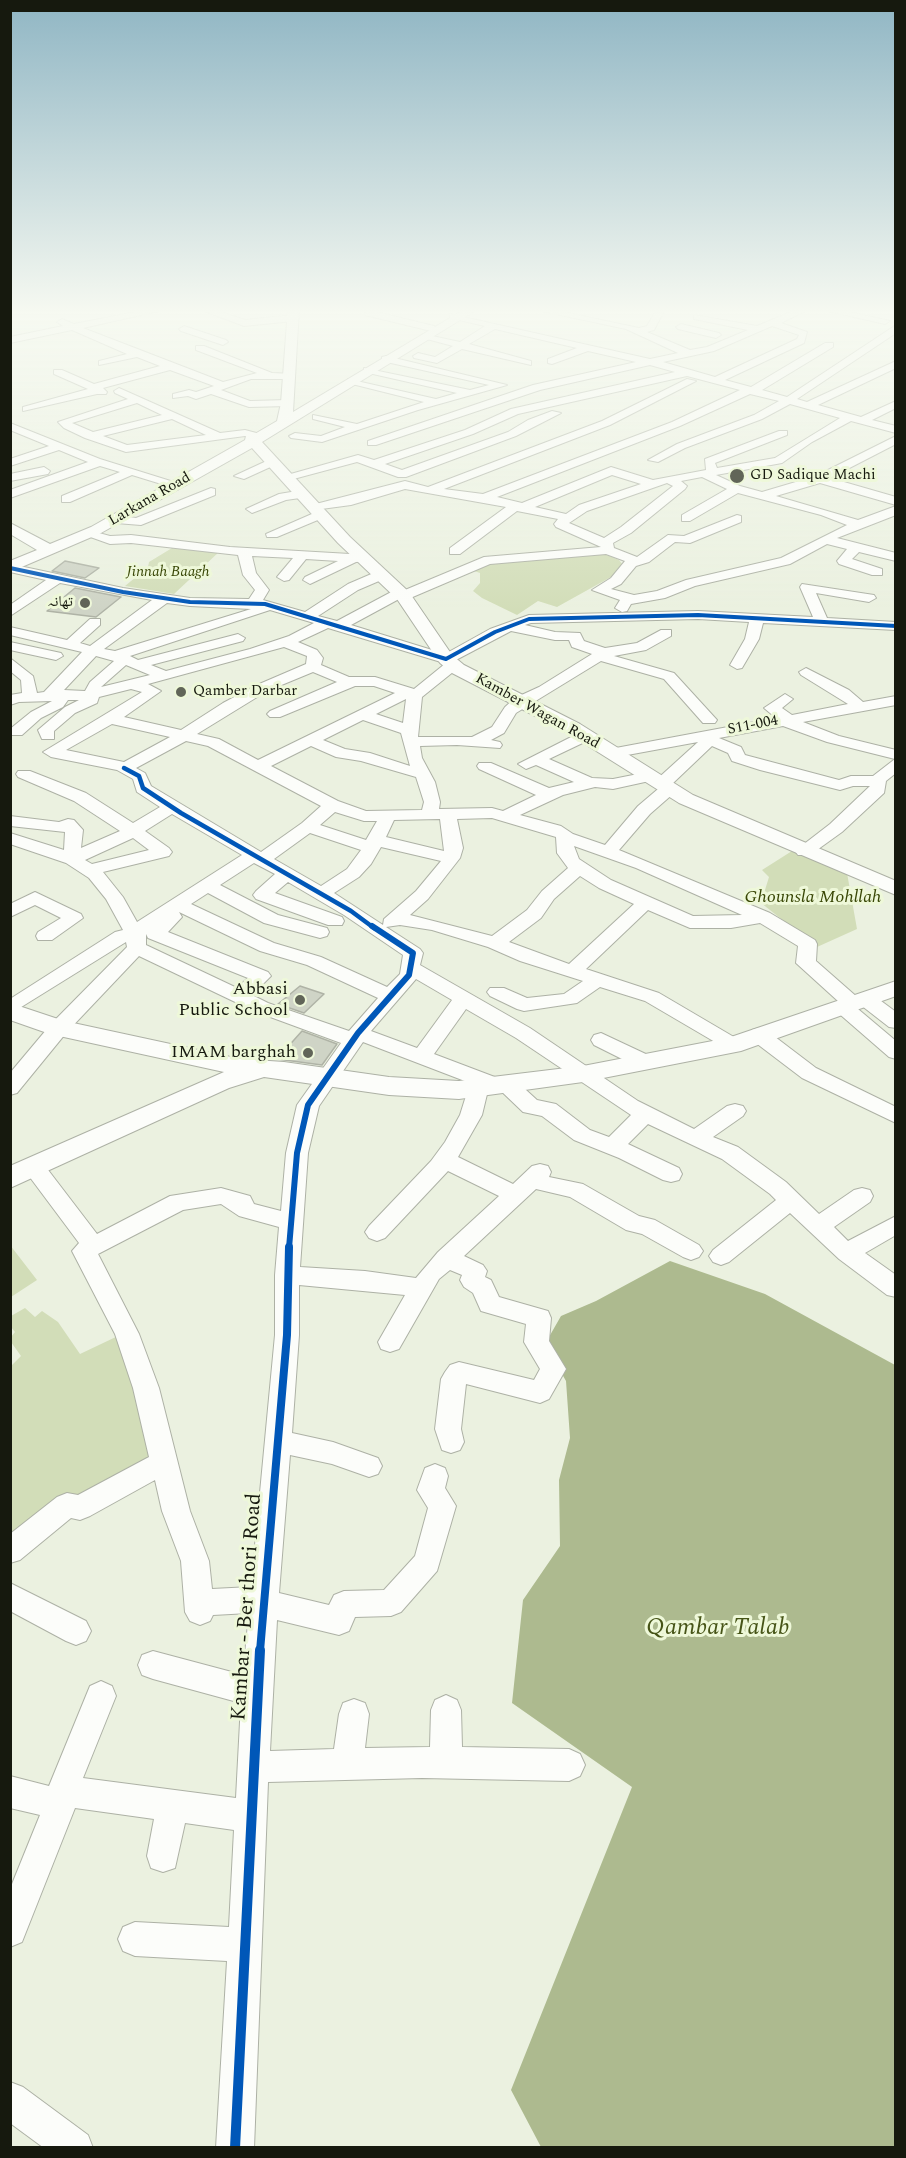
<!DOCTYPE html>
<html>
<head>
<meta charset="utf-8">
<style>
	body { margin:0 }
	#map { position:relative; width:906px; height:2158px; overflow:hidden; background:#ebf1e0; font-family:Spectral,serif }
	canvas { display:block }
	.frame { position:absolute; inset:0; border:12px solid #16190e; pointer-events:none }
</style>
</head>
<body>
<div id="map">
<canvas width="906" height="2158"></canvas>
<div class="frame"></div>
</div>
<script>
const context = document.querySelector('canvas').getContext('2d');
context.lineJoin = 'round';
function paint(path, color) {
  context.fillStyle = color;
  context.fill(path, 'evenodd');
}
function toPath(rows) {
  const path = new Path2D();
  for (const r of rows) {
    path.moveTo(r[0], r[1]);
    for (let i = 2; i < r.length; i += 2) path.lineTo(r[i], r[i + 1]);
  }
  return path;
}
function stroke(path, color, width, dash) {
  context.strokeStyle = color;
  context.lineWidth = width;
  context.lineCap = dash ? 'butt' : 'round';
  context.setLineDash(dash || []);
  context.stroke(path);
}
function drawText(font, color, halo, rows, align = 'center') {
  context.font = font + ' Spectral,"Noto Naskh Arabic",serif';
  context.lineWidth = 6;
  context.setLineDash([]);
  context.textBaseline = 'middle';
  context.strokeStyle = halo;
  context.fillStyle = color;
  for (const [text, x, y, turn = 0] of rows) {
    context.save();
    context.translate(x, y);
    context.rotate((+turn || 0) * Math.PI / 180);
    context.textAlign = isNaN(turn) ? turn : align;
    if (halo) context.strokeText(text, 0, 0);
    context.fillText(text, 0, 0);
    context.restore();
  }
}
paint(toPath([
	[172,548,219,552,174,594,125,586,148,567,149,562],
	[605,554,619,560,623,565,611,577,557,607,538,601,517,615,482,598,473,591,480,583,480,573,471,570,494,563],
	[792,851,847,873,857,929,817,947,761,903,769,877,762,870],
	[10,1245,37,1280,11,1297,10,1297],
	[25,1308,35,1317,42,1311,58,1322,80,1354,120,1335,153,1461,11,1546,11,1366,21,1356,11,1342,11,1337,15,1332,11,1327,11,1316]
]), '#d2ddb8');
paint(toPath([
	[670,1261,765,1294,895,1365,895,2147,541,2147,511,2090,632,1787,512,1703,523,1600,560,1546,559,1480,570,1438,566,1381,545,1344,561,1316,596,1301]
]), '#adba8f');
const building = toPath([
	[65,561,99,568,85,578,52,571,65,561],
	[75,588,121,597,96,617,47,611,75,588],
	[300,986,324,994,304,1013,278,1004,300,986],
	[302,1031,337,1044,322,1065,277,1059,302,1031]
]);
paint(building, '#cfd4c6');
stroke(building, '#afb3a6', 1.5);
const minor = toPath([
	[151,309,168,309,83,328,223,382,257,373,196,350,196,346,204,346,272,373,294,374,294,378,290,379,251,379,221,390,250,401,288,400,293,403,288,406,249,407,211,394,196,399,188,396,173,398,173,394,189,390,196,392,214,386,170,370,103,388,107,392,106,394,97,394,23,411,23,407,88,389,54,374,54,370,62,370,94,384,160,366,137,357,99,365,99,361,127,354,72,330,10,343,10,337,63,326,57,322,62,319,74,324,151,309],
	[199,309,212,309,245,320,293,315,298,318,293,321,244,326,199,309],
	[532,309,549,309,639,328,647,326,657,309,665,309,654,330,647,332,690,350,707,347,748,330,694,319,694,315,757,326,798,309,809,309,781,323,807,332,804,343,725,380,751,387,825,343,833,343,833,347,762,390,787,397,896,325,896,333,797,399,807,402,896,361,896,368,818,405,861,417,896,401,896,408,872,420,896,426,896,433,851,421,812,442,782,463,716,475,740,486,762,492,816,476,896,436,896,444,830,478,896,497,896,505,820,483,776,496,858,520,896,506,896,515,837,538,896,553,896,561,859,552,852,559,882,569,882,575,872,575,839,564,837,561,847,549,827,544,790,564,695,586,665,598,631,604,627,611,622,612,615,608,620,600,592,590,611,578,625,561,606,554,490,564,408,599,399,599,351,625,445,654,490,629,529,615,698,611,813,617,800,587,802,584,874,595,876,598,869,602,816,593,827,618,896,622,896,630,763,623,759,639,742,668,737,669,730,665,745,639,749,622,698,619,531,623,525,625,555,632,580,633,584,641,605,648,637,643,661,630,671,630,671,636,646,650,614,656,674,673,717,720,715,723,703,723,664,679,601,661,516,713,504,733,491,740,500,742,502,745,500,748,457,745,420,746,422,758,435,782,440,802,439,809,492,808,503,811,536,795,479,769,477,766,479,763,491,763,549,788,574,782,536,765,526,769,518,764,579,733,591,733,593,736,591,739,549,759,592,778,613,779,648,772,654,774,656,777,654,780,613,789,595,787,563,795,520,815,561,826,573,834,605,845,638,806,658,789,653,785,655,781,698,742,611,758,605,756,603,753,605,750,776,718,764,708,785,694,793,699,782,708,792,715,848,704,801,675,799,672,806,668,849,690,863,702,896,696,896,705,803,722,839,736,896,750,896,773,886,781,884,793,842,832,810,855,798,855,795,851,830,824,870,786,853,786,840,790,760,770,732,761,728,753,712,746,671,785,676,789,674,793,650,814,619,850,770,913,815,940,817,944,816,961,857,997,866,993,873,995,896,1012,896,1028,889,1027,862,1006,858,1009,896,1041,896,1059,889,1057,836,1011,833,1007,839,1002,796,963,798,946,760,923,731,928,690,928,648,910,586,969,659,993,739,1040,742,1045,739,1050,732,1052,645,1001,600,987,577,1003,524,1011,517,1009,490,996,487,992,490,988,504,988,527,998,564,994,583,981,520,961,488,947,432,930,400,925,386,927,420,949,423,953,420,965,530,1028,638,1101,694,1129,727,1106,735,1104,743,1106,746,1111,743,1116,713,1137,738,1147,786,1182,819,1214,854,1190,862,1188,870,1190,873,1196,870,1202,834,1227,848,1241,896,1216,896,1235,865,1253,896,1275,896,1297,887,1295,839,1259,790,1213,729,1262,721,1265,713,1262,709,1256,713,1250,776,1200,770,1194,722,1159,648,1124,628,1144,679,1168,682,1174,679,1180,671,1182,663,1180,619,1158,574,1140,542,1116,523,1112,501,1091,488,1090,482,1115,458,1157,513,1184,532,1166,540,1164,548,1166,551,1172,549,1177,583,1184,639,1216,655,1220,699,1245,703,1251,699,1257,691,1260,683,1257,642,1234,626,1230,570,1197,536,1189,464,1256,483,1265,487,1271,485,1277,491,1280,499,1297,548,1311,551,1318,549,1341,566,1369,549,1399,540,1403,466,1384,461,1429,464,1442,460,1450,451,1453,442,1450,435,1429,441,1379,445,1372,450,1365,459,1362,534,1380,540,1369,524,1342,526,1324,481,1311,473,1293,464,1287,460,1280,462,1275,450,1270,439,1279,399,1349,390,1352,381,1349,378,1342,405,1295,299,1285,299,1335,292,1433,333,1442,378,1458,382,1466,378,1474,369,1477,332,1464,290,1455,279,1593,329,1605,334,1595,344,1591,384,1590,415,1556,428,1508,417,1490,425,1468,435,1464,445,1468,448,1476,445,1488,456,1506,437,1571,401,1612,391,1616,355,1617,349,1631,339,1635,277,1620,270,1751,334,1749,339,1714,343,1703,354,1699,365,1703,369,1714,365,1748,430,1747,431,1710,435,1700,446,1695,457,1700,461,1710,462,1747,569,1749,580,1754,585,1765,580,1776,569,1781,422,1778,268,1782,254,2148,216,2148,227,1961,135,1956,123,1951,118,1939,123,1927,135,1922,229,1927,234,1830,185,1823,175,1868,163,1872,151,1868,147,1856,154,1819,75,1808,22,1942,10,1947,10,1889,40,1815,10,1808,10,1776,49,1786,90,1686,101,1681,112,1686,116,1696,83,1778,236,1798,241,1703,153,1679,142,1675,138,1665,142,1655,153,1651,243,1675,249,1613,213,1615,210,1621,200,1625,190,1621,185,1612,181,1561,162,1511,155,1480,90,1516,80,1520,71,1518,20,1560,10,1563,10,1534,57,1497,67,1493,78,1495,149,1457,133,1388,115,1334,72,1251,79,1243,23,1168,26,1162,34,1160,42,1162,97,1234,170,1196,221,1188,250,1196,254,1204,281,1211,286,1153,297,1105,341,1043,254,1011,139,956,66,1033,17,1093,10,1095,10,1073,52,1023,127,947,126,942,10,1014,10,999,115,932,123,930,106,899,89,878,66,863,10,844,10,833,64,850,65,832,10,826,10,816,59,822,68,819,74,820,83,830,81,848,120,831,74,801,18,777,16,774,18,771,30,771,86,793,133,823,160,807,137,792,133,779,117,770,51,757,43,752,142,692,131,689,99,697,97,703,75,713,54,731,54,739,42,739,38,730,65,707,79,700,68,700,63,707,41,718,22,735,10,735,10,729,31,712,52,701,19,702,10,705,10,695,22,693,21,680,10,671,10,658,33,676,37,693,44,692,82,652,10,635,10,627,67,640,90,619,100,619,100,625,80,643,90,646,152,600,60,583,10,616,10,605,46,580,10,572,10,564,123,588,190,598,249,599,255,590,243,575,238,555,131,543,110,544,82,534,88,530,110,536,131,535,230,547,367,555,367,561,356,562,310,584,303,580,305,577,338,561,306,559,289,580,284,581,277,577,293,558,252,556,256,573,269,590,263,600,305,612,348,584,376,572,386,572,386,578,358,590,318,616,337,621,395,590,405,590,484,557,601,547,556,527,554,524,558,519,517,511,460,554,450,554,450,548,506,507,405,489,351,505,314,510,308,506,405,481,428,487,602,421,687,379,696,381,610,425,444,489,483,494,672,422,740,390,687,376,518,414,473,434,385,464,402,470,508,432,528,420,552,411,561,413,516,436,406,477,398,477,357,462,286,481,280,477,358,455,374,460,465,430,511,409,675,372,650,365,540,390,376,445,368,445,368,441,533,385,636,362,588,351,552,364,548,363,548,359,577,348,495,329,469,344,531,361,531,365,462,349,437,363,414,358,413,356,418,353,435,357,453,346,423,338,423,334,460,342,485,326,450,318,450,314,650,359,678,353,626,329,532,309],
	[772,326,799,335,797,339,715,377,663,362,714,351,772,326],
	[750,394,779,401,754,415,677,444,648,460,658,462,685,448,762,419,790,404,840,418,775,458,717,468,715,463,787,435,787,431,779,431,705,459,706,470,653,480,611,467,522,503,497,497,680,426,750,394],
	[612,475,641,484,579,505,566,514,535,507,612,475],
	[702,477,727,489,682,515,682,521,690,521,738,493,821,515,847,525,781,558,686,580,657,591,634,595,611,589,621,584,636,566,649,562,675,542,690,543,741,522,741,516,737,515,684,536,668,535,637,557,614,548,613,543,631,533,685,489,687,486,681,481,702,477],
	[667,483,673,486,621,527,604,538,569,523,587,511,667,483],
	[167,603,190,606,251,609,115,651,104,649,167,603],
	[270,610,314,623,289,636,250,649,166,671,151,665,243,641,245,638,238,634,138,660,130,656,270,610],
	[328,628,441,662,446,663,414,689,375,677,349,677,321,665,323,658,317,650,298,642,328,628],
	[511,631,555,640,569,640,572,647,592,654,539,687,515,698,505,707,492,727,472,737,418,737,422,697,458,668,460,665,454,661,511,631],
	[284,647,307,656,306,664,257,685,223,703,181,730,124,717,161,691,148,684,284,647],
	[96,656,114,661,90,682,85,691,64,690,96,656],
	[126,665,150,675,101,687,126,665],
	[313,672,337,682,270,711,267,714,270,717,280,717,355,686,374,686,395,693,258,760,219,739,197,734,267,691,313,672],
	[406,699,403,723,376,714,406,699],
	[363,720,401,733,410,766,370,753,345,749,323,740,363,720],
	[112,724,170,737,124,762,66,750,112,724],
	[783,726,827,742,895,759,873,776,851,776,839,780,745,755,741,747,719,738,783,726],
	[186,741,208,746,321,806,302,823,261,852,151,786,145,773,136,768,186,741],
	[311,746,336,757,361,761,416,777,424,802,422,810,366,811,338,801,271,766,311,746],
	[335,812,364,821,377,821,366,840,320,825,335,812],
	[172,814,242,855,137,922,123,897,103,872,169,856,172,852,169,848,145,831,172,814],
	[492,818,556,837,557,853,568,868,542,891,527,910,492,936,410,915,428,899,460,858,463,848,457,819,492,818],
	[440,819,444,851,386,837,394,820,440,819],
	[310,833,361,850,347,869,321,886,274,859,310,833],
	[133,838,149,850,92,864,85,860,133,838],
	[574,846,636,868,742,915,693,916,611,880,579,859,574,846],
	[381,847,441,861,416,891,384,919,383,925,334,893,359,877,371,864,381,847],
	[254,863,275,874,256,891,253,895,256,899,328,925,342,925,344,921,342,917,275,893,288,882,344,915,403,955,400,974,387,987,321,957,274,943,191,904,208,893,264,923,320,938,327,936,329,932,327,928,278,915,220,885,254,863],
	[580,876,599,888,634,904,569,964,509,942,541,918,554,899,580,876],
	[179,912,260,951,307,965,378,998,349,1031,268,1003,252,995,271,976,268,972,168,932,182,917,179,912],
	[146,934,148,938,248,978,237,988,146,945,146,934],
	[416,979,452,1000,417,1048,371,1031,416,979],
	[466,1009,516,1038,631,1115,609,1137,590,1130,556,1104,537,1100,514,1079,500,1079,434,1054,466,1009],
	[363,1042,470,1083,460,1115,445,1142,431,1161,369,1226,365,1232,369,1238,377,1241,385,1238,448,1171,499,1196,438,1252,416,1278,365,1271,300,1267,308,1153,319,1106,363,1042],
	[221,1204,239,1216,279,1227,275,1275,275,1335,251,1587,212,1589,209,1561,190,1511,159,1388,139,1334,98,1254,183,1210,221,1204],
	[819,309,836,309,890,321,885,324,819,309],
	[368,310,434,326,436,328,431,331,365,315,365,311,368,310],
	[681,324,719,333,721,335,716,338,678,329,676,327,681,324],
	[184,326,226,340,228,342,223,345,181,331,179,329,184,326],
	[386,356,507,385,418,410,322,442,291,438,289,436,295,433,321,436,345,427,313,419,313,415,357,424,424,402,348,383,348,379,436,399,457,393,364,372,364,368,470,390,489,385,382,361,382,357,386,356],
	[119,388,220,433,245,430,264,435,258,438,245,436,126,452,85,438,64,428,58,422,128,399,115,393,114,391,119,388],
	[137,403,162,415,93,432,72,423,137,403],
	[172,419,206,435,127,445,103,436,172,419],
	[10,423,100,459,177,483,171,487,132,475,70,502,62,502,62,496,120,472,100,466,10,498,10,490,88,462,59,450,10,466,10,459,49,446,10,430,10,423],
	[273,458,277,460,277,464,244,479,234,476,273,458],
	[44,467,50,471,48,474,10,481,10,474,44,467],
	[211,488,215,489,215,495,141,525,116,523,110,519,116,515,136,518,211,488],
	[303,490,309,494,307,497,286,500,252,513,246,509,279,494,303,490],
	[321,510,325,511,325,517,277,537,267,537,266,534,321,510],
	[10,642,61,653,63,656,56,660,10,650,10,642],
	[35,892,81,914,83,918,52,940,38,940,36,936,38,932,61,918,35,905,10,917,10,904,35,892],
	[759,1028,766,1030,816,1068,896,1107,896,1123,802,1078,752,1040,749,1035,752,1030,759,1028],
	[601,1033,650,1056,653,1061,650,1066,643,1068,636,1066,594,1045,591,1040,594,1035,601,1033],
	[10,1583,86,1621,91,1631,86,1641,76,1645,66,1641,10,1611,10,1583],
	[10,2082,23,2087,88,2135,93,2148,44,2148,10,2123,10,2082]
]);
const major = toPath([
	[288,309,299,309,293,412,465,309,478,309,262,442,350,537,409,592,452,655,464,665,580,724,693,795,896,881,896,895,679,803,566,732,452,673,440,663,397,599,338,543,252,448,101,533,10,572,10,561,37,550,10,534,10,523,50,544,91,527,245,440,246,436,253,435,277,421,281,403,288,309],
	[896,981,896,996,741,1051,583,1082,459,1099,389,1095,264,1077,229,1088,10,1188,10,1166,224,1072,50,1034,10,1020,10,1003,64,1021,240,1059,284,1062,389,1077,459,1081,583,1066,728,1038,896,981]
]);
stroke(minor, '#adb1a5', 2);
stroke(major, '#adb1a5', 2);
paint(minor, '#fcfdfa');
paint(major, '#fcfdfa');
stroke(toPath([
	[10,568,123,592,190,602,265,604,446,659,495,632,529,619,698,615,896,626]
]), '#0057b8', 4);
stroke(toPath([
	[124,768,139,776,143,788,181,813,351,911,374,928]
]), '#0057b8', 4.5);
stroke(toPath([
	[289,1248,297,1153,308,1105,358,1033,409,975,413,953,372,926]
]), '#0057b8', 6);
stroke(toPath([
	[260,1651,287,1335,289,1247]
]), '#0057b8', 8);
stroke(toPath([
	[235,2148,260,1650]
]), '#0057b8', 10);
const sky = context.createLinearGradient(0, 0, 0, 611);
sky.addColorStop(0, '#90b6c4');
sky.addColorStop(0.51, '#f6f9f1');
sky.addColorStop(1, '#f6f9f100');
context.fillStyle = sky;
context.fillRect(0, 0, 906, 611);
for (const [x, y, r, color] of [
	[737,476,8,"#616558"],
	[85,603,6,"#616558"],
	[181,692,6,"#616558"],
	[300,1000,6,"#616558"],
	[308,1053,6,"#616558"]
]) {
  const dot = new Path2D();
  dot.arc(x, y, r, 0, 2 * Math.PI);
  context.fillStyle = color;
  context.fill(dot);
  stroke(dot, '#eef8d9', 2);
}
drawText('15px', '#16190e', '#eef8d9', [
	["GD Sadique Machi",750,476],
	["تھانہ",73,603,"right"],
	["Qamber Darbar",193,692]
], 'left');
drawText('15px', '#16190e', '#eef8d9', [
	["Larkana Road",150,500,-30],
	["Kamber Wagan Road",537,712,29],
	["S11-004",753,726,-11]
]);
drawText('italic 15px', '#394706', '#eef8d9', [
	["Jinnah Baagh",168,573]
]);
drawText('italic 18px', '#394706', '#eef8d9', [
	["Ghounsla Mohllah",813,898]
]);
drawText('18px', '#16190e', '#eef8d9', [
	["Abbasi",288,990],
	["Public School",288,1011],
	["IMAM barghah",296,1053]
], 'right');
drawText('21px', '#16190e', '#eef8d9', [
	["Kambar - Ber thori Road",248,1607,-86]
]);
drawText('italic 24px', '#465417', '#eef8d9', [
	["Qambar Talab",718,1629]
]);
</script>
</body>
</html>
